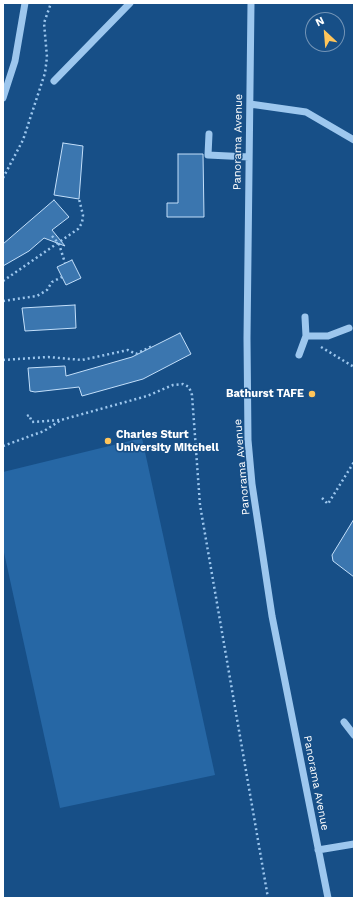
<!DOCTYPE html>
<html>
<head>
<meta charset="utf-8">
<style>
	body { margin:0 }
	#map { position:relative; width:357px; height:901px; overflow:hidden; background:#174f87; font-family:"Work Sans",sans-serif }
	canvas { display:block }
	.frame { position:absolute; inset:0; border:4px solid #fff; pointer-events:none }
	.north { position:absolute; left:305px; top:12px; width:40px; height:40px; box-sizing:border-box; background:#174f87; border:1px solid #7495b7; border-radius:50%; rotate:334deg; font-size:11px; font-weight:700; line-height:16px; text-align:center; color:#fff }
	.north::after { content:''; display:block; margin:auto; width:14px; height:18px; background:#ffc55a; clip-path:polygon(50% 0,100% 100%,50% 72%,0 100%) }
</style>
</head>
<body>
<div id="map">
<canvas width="357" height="901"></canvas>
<div class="frame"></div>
<div class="north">N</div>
</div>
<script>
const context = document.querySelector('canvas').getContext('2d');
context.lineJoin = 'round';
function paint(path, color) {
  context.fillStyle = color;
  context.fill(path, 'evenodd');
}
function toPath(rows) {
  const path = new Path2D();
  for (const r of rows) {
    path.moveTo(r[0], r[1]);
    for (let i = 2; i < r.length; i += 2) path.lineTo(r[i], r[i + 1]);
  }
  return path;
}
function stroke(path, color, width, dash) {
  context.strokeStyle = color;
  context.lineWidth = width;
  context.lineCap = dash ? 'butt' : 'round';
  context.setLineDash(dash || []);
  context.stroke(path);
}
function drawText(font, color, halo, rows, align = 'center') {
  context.font = font + ' "Work Sans",sans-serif';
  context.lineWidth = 3;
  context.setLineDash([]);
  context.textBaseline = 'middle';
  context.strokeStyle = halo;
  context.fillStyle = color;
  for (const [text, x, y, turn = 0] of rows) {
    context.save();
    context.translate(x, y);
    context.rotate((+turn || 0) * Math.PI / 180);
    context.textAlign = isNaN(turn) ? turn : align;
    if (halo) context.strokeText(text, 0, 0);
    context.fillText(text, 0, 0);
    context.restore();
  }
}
paint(toPath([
	[142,438,215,775,60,808,3,548,3,472]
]), '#2667a5');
const building = toPath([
	[63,143,83,146,79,199,54,195,63,143],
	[178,154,203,154,204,217,167,217,167,203,178,203,178,154],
	[54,200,69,217,52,230,65,246,44,238,29,251,3,266,3,244,54,200],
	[72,260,81,278,66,285,57,267,72,260],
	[75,305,76,328,25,331,22,308,75,305],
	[180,333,191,354,143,379,82,396,79,387,35,392,30,391,28,368,65,366,66,376,132,357,180,333],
	[354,519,354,577,333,561,332,555,354,519]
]);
paint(building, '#3b76af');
stroke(building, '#c3dffa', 1);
stroke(toPath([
	[3,178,23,140,45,73,47,57,44,23,51,3],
	[52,236,59,244,65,263],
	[3,281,78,229,82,223,83,215,79,199],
	[3,301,37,296,47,290,52,282,62,277],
	[321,347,354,367],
	[3,360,48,357,82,360,128,350,136,354,152,346],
	[27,416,29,415,32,422,60,420],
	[3,446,44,431,61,420,147,396,173,385,183,384,189,387,192,395,200,505,268,898],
	[322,498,328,504,354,462]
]), '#9dc7ee', 2.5, [2, 3]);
stroke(toPath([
	[251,3,247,338,248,440,252,484,272,616,328,898],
	[54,81,130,3],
	[3,98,15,61,25,3],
	[250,104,306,112,354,140],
	[209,134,208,155,249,157],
	[306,336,328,336,349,328],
	[299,355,306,336,305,317],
	[344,722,354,735],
	[318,850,354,844]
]), '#9dc7ee', 7);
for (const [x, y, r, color] of [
	[312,394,4,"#ffc55a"],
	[108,441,4,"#ffc55a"]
]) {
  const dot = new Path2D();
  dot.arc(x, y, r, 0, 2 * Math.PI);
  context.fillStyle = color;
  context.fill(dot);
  stroke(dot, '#174f87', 1.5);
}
drawText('11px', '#fff', '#174f87', [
	["Panorama Avenue",238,142,-89],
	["Panorama Avenue",242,467,-95],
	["Panorama Avenue",316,783,79]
]);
drawText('bold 11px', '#fff', '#174f87', [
	["Bathurst TAFE",304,394],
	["Charles Sturt",116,435,"left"],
	["University Mitchell",116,448,"left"]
], 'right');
</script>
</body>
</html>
